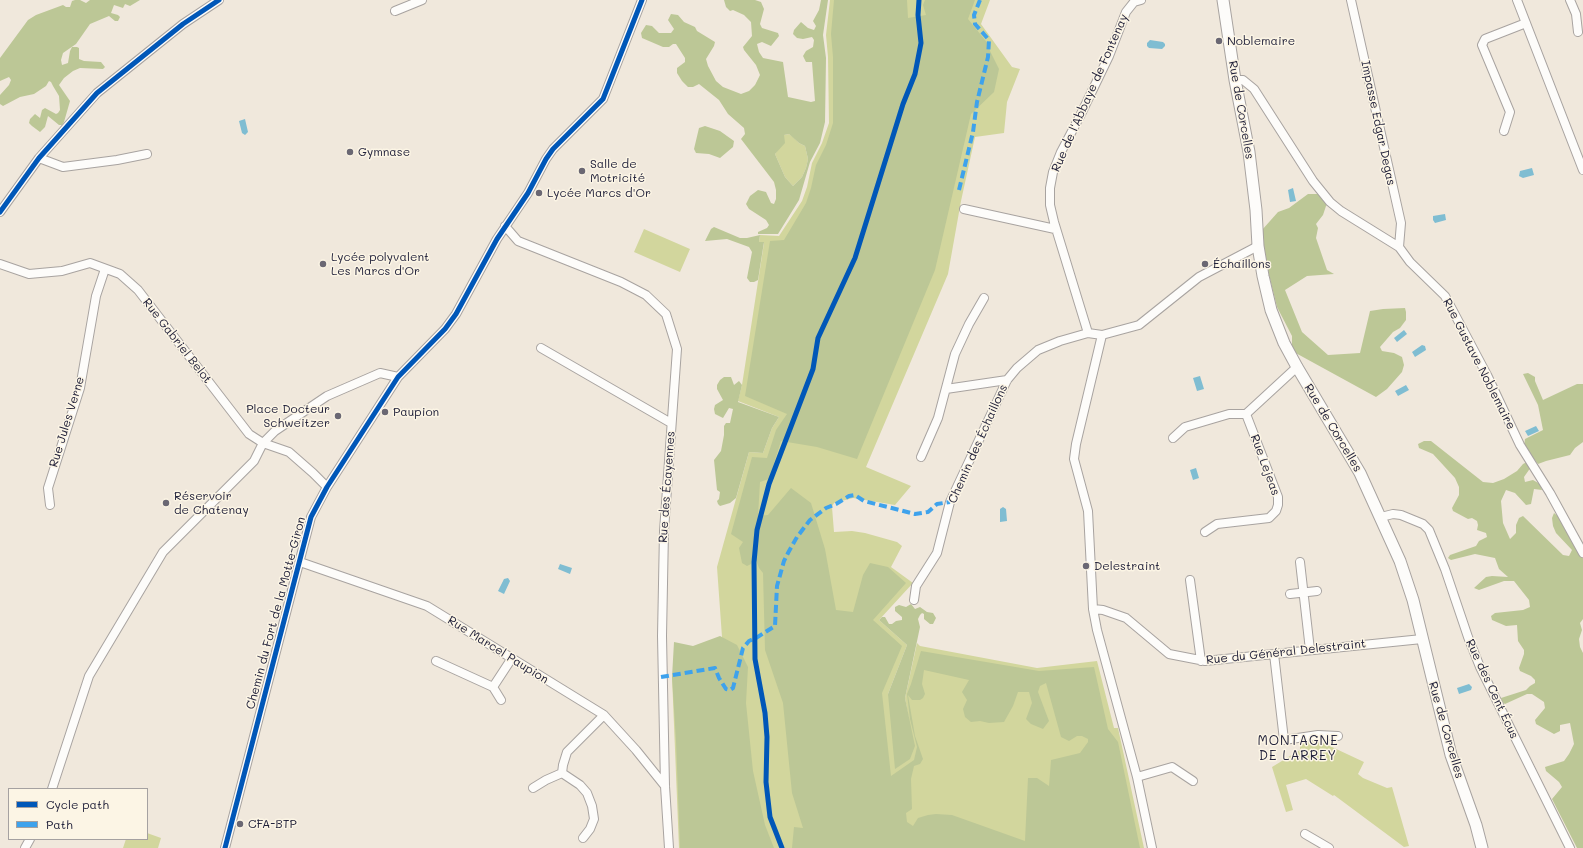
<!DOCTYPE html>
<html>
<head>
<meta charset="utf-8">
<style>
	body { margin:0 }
	#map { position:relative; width:1583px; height:848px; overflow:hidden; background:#f0e8dc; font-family:Mali,sans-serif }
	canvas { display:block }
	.legend { position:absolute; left:8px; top:788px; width:140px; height:52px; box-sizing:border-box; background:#fcf5e5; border:1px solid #a5a1a1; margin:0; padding:5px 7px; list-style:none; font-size:12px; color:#22223b }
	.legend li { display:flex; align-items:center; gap:8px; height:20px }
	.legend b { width:20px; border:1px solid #a5a1a1 }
</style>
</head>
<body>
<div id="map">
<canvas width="1583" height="848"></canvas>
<ul class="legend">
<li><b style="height:5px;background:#0057b8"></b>Cycle path</li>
<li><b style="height:5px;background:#3ea2ec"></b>Path</li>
</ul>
</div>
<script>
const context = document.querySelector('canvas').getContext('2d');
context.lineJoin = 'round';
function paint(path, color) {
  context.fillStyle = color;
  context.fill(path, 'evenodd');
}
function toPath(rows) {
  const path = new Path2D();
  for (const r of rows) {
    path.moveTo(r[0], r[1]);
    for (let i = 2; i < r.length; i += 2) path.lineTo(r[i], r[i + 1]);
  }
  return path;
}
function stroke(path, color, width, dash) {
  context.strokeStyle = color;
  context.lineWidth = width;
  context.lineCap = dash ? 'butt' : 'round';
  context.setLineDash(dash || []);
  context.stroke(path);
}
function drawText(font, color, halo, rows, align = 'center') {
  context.font = font + ' Mali,sans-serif';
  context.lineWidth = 3;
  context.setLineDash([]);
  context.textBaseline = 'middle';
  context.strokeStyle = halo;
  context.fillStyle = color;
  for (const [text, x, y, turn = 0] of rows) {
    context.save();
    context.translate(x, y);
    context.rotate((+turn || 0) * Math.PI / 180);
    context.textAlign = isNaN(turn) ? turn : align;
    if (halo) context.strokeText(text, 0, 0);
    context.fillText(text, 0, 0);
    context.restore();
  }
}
paint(toPath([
	[830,0,990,0,981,24,1012,67,1020,69,1007,102,1004,133,975,137,961,201,948,274,866,467,911,486,895,505,853,498,834,503,832,507,834,532,852,531,865,533,897,542,902,546,891,567,913,583,879,620,907,645,888,694,909,720,905,698,917,643,920,646,1037,668,1097,661,1114,728,1118,728,1144,848,679,848,672,676,727,659,722,637,717,567,749,452,763,453,772,428,779,417,738,401,742,385,764,243,759,242,760,235,779,236,802,201,807,187,812,163,822,143,829,123,828,57,826,35],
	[789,134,793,137,799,143,805,146,808,159,806,168,802,177,793,186,785,177,775,154,779,148,784,135],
	[644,229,690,249,680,272,634,252],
	[1317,740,1364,762,1358,774,1363,778,1387,788,1392,787,1409,846,1404,847,1334,795,1333,796,1306,779,1286,785,1293,810,1286,812,1272,767,1300,750,1300,745,1306,741],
	[147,833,161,838,158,848,123,848,126,839,147,839]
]), '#d2d69d');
paint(toPath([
	[75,0,80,0,86,3,90,0,140,0,130,6,125,4,123,8,114,5,111,13,118,15,120,17,118,21,115,21,109,16,90,24,76,44,63,53,61,60,62,65,68,63,70,51,72,47,77,47,79,48,79,59,84,61,101,62,105,67,103,69,80,68,73,71,64,78,59,85,70,101,64,122,62,125,59,125,48,116,45,127,40,132,32,126,29,123,30,119,35,114,40,118,42,110,45,108,56,114,58,113,60,110,59,96,53,86,51,82,49,81,46,86,34,94,20,97,3,106,0,104,0,95,9,85,11,80,9,77,0,81,0,58,28,20,36,15,63,5,66,7,70,7,72,1],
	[724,0,755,0,761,2,764,9,760,24,762,28,778,33,779,36,771,46,762,42,757,44,759,52,763,58,783,62,788,97,811,102,815,101,812,62,806,62,803,56,806,51,813,47,814,40,812,37,803,39,797,38,793,34,794,30,801,22,808,28,814,30,816,26,813,21,819,10,821,0,828,0,823,35,826,58,825,122,820,143,810,162,799,200,778,234,758,234,758,232,767,228,769,225,766,220,749,209,746,204,750,196,758,190,766,192,771,203,774,204,776,199,776,190,774,182,741,139,745,134,744,128,728,114,719,100,699,84,693,87,688,87,682,81,677,73,677,68,685,62,685,58,676,44,673,44,669,47,663,47,642,38,641,33,646,25,652,26,659,33,671,33,674,29,668,20,671,14,678,15,684,22,695,27,697,31,715,42,714,46,706,59,708,66,716,81,723,87,741,94,749,91,755,85,760,75,756,65,744,50,743,47,752,36,751,22,744,15,733,10,730,11,726,7],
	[789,134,799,143,805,146,808,159,806,168,802,177,793,186,785,177,775,154,785,143,784,135],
	[834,0,907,0,908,18,926,15,923,5,925,0,975,0,968,19,989,45,990,51,999,69,994,92,971,114,935,270,857,459,817,447,781,441,769,479,760,482,758,516,768,515,791,488,811,503,825,549,836,610,853,612,863,575,870,563,888,567,906,583,873,620,902,646,882,693,891,776,914,760,917,747,910,719,907,694,911,684,921,651,1039,671,1094,667,1108,729,1118,742,1140,848,792,848,794,827,803,828,792,793,783,703,765,650,763,573,759,568,753,552,751,564,747,566,742,563,739,548,743,542,731,534,752,457,767,458,776,430,787,414,745,396,770,241,784,240,806,203,811,188,816,165,826,145,833,123,833,57,831,34],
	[924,670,969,680,962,692,967,700,963,709,965,717,971,722,980,721,989,723,1004,722,1013,706,1018,692,1029,692,1032,703,1026,719,1031,724,1043,729,1049,721,1038,692,1040,686,1046,683,1061,737,1069,741,1077,736,1082,736,1088,739,1088,742,1080,753,1051,760,1049,786,1037,778,1028,778,1025,841,952,815,936,814,928,815,918,818,913,826,907,822,906,813,912,809,911,779,914,766,920,764,923,759,915,736,908,695,912,700,920,700,923,698,925,694,922,684],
	[705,126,720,131,734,141,733,147,720,158,709,154,696,153,694,149,699,128],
	[1308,194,1322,194,1326,198,1326,206,1323,215,1316,224,1318,228,1316,238,1327,270,1334,274,1307,276,1285,290,1302,332,1328,355,1360,353,1370,311,1383,309,1405,308,1406,312,1406,320,1400,328,1393,332,1380,347,1382,351,1394,353,1402,357,1404,365,1402,372,1387,389,1376,397,1292,351,1292,336,1277,307,1264,255,1262,230,1278,212,1289,208],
	[714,227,740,238,747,238,760,235,759,242,764,242,758,280,754,282,750,282,747,278,752,252,749,247,727,239,705,241,711,229],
	[1528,373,1535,377,1535,381,1543,400,1577,384,1583,384,1583,442,1575,448,1570,455,1546,461,1538,464,1524,446,1525,439,1543,430,1538,405,1523,374],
	[724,377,731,377,734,385,739,381,742,385,738,402,779,417,772,428,763,453,749,452,736,498,730,503,720,506,718,504,717,501,719,499,720,492,717,490,714,460,721,451,724,435,724,426,726,423,730,423,733,409,729,408,723,418,715,414,714,409,715,405,723,400,717,389,717,385,720,380],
	[1424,441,1431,441,1483,482,1493,483,1504,479,1517,471,1523,464,1527,462,1531,467,1524,477,1525,482,1533,480,1540,484,1542,490,1534,489,1531,504,1526,505,1515,493,1506,490,1501,501,1503,523,1510,539,1516,533,1516,525,1519,518,1523,516,1563,555,1569,556,1572,550,1556,533,1553,526,1552,518,1554,513,1565,522,1583,556,1583,619,1580,623,1582,630,1579,639,1580,647,1583,653,1583,848,1577,848,1552,799,1562,787,1559,782,1546,771,1545,767,1564,761,1569,754,1574,744,1570,723,1560,725,1560,731,1554,734,1536,724,1535,720,1545,708,1544,702,1532,694,1527,694,1505,704,1502,702,1501,698,1526,690,1530,686,1535,683,1535,680,1531,676,1520,671,1519,668,1524,654,1524,650,1518,641,1517,625,1506,626,1492,620,1491,616,1495,613,1523,610,1530,607,1529,600,1514,581,1504,581,1479,590,1474,588,1486,577,1492,576,1508,577,1499,569,1495,558,1475,554,1451,560,1448,558,1450,555,1476,546,1479,541,1487,537,1486,533,1477,530,1478,525,1477,521,1472,518,1468,519,1453,511,1452,508,1459,495,1459,487,1455,478,1433,454,1419,448,1418,444],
	[911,604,915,609,920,607,927,612,933,613,936,618,933,624,930,624,924,619,924,614,922,613,920,615,918,619,920,627,905,698,915,746,910,759,895,769,888,694,907,645,879,620,882,617,885,617,889,624,892,624,896,621,902,620,902,617,895,611,895,607,899,605,906,607],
	[720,636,737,645,748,667,746,703,753,771,765,825,774,848,680,848,676,741,672,677,674,642,693,646]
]), '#bcc796');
paint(toPath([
	[1150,40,1163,42,1165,44,1165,46,1162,49,1149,48,1147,46,1147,43],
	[245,119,248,132,245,135,242,133,239,121],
	[1532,168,1534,175,1523,178,1519,176,1520,171],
	[1293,188,1296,201,1290,202,1288,190],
	[1445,214,1446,220,1435,223,1433,220,1433,216],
	[1404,330,1407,334,1397,342,1394,338],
	[1422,345,1425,346,1426,350,1415,357,1412,352],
	[1200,376,1204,389,1197,391,1193,378],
	[1406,385,1409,390,1398,396,1395,391],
	[1536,426,1539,431,1528,436,1525,431],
	[1196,468,1199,478,1193,480,1190,470],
	[1003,507,1006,509,1007,521,1000,522,1000,509],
	[560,564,572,568,570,574,558,569],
	[504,579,508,578,510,581,504,594,498,591],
	[1469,684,1472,687,1471,690,1459,694,1457,688]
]), '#7fbdd2');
const minor = toPath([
	[1351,0,1401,223,1399,247],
	[1517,0,1583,170],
	[1570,0,1576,14,1578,32],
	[395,11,422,0],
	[1235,80,1243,80,1254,89,1313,181,1330,202,1341,211,1399,247,1410,262,1445,296,1487,375,1520,445,1550,493,1583,553],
	[1504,131,1510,112,1482,45,1485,39,1526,23],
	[39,158,63,167,117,160,147,154],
	[964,209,1055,229],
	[0,212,39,158,97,93,183,24,219,0],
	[505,226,518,241,621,282,646,295,666,314,677,349,664,531,662,636,665,786,669,848],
	[0,264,29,274,62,271,90,263,120,274,138,290,249,434,263,443,289,452,313,473,327,487],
	[1088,333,1054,222,1050,205,1050,188,1053,172,1061,152,1080,116,1109,56,1126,12,1134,2,1141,0],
	[1102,335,1076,444,1074,459,1088,511,1093,609,1097,630,1137,777,1152,848],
	[541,348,671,423],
	[946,389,1007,380],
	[1173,438,1185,427,1229,414,1246,414,1297,367],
	[921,457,938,418,955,354,969,324,984,298],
	[50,505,48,488,80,388,96,296,105,269],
	[1381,517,1393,514,1401,515,1423,524,1429,530,1445,569,1468,637,1480,667,1570,848],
	[1205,532,1217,524,1269,518,1276,511,1278,505,1278,497,1246,414],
	[300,562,427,606,604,715,636,750,665,786],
	[1300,562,1310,650],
	[1190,580,1201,661],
	[1290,594,1317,591],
	[914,600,916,586,937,553,950,502,1007,380,1017,368,1038,350,1060,341,1088,333,1102,335,1139,325,1199,277,1258,246],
	[1093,609,1103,610,1126,618,1169,654,1205,661,1422,639],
	[1274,654,1284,740,1318,735,1338,736],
	[436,661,493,687,512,658],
	[493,687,501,700],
	[562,773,580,785,587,793,592,806,594,819,590,829,583,838],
	[562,773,563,765,567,752,604,715],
	[1137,777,1172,767,1193,781],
	[533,788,546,780,562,773],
	[52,789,89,676,163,552,254,461,263,443,275,431,327,396,380,373,398,377],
	[1305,834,1329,848],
	[25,848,30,839],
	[225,848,311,517,327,487,398,377,445,329,456,314,497,239,528,193,546,159,553,149,603,99,642,0]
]);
const secondary = toPath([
	[1223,0,1235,80,1249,152,1256,210,1258,246,1263,276,1271,310,1284,343,1297,367,1360,473,1400,561,1413,600,1451,755,1476,825,1482,848]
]);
stroke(minor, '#a8a3a0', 10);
stroke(secondary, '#a8a3a0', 13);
stroke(minor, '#fdfcfa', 8);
stroke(secondary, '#fdfcfa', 11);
stroke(toPath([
	[959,190,973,132,977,102,988,57,989,40,975,24,974,15,980,0],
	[661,677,715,668,719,678,726,689,730,690,733,688,743,648,749,641,756,638,775,626,777,586,784,561,788,553,797,537,810,520,826,508,836,504,849,496,855,495,864,501,915,514,928,512,937,504,950,502]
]), '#3ea2ec', 4, [8, 4]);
stroke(toPath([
	[0,212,39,158,97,93,183,24,219,0],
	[225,848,311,517,327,487,398,377,445,329,456,314,497,239,528,193,546,159,553,149,603,99,642,0],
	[782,848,770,817,766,782,767,737,765,713,755,659,754,562,757,530,769,484,813,369,818,338,855,258,903,104,915,74,921,43,918,15,919,0]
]), '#0057b8', 5);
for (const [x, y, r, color] of [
	[1219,41,4,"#6a6773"],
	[350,152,4,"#6a6773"],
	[582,171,4,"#6a6773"],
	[539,193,4,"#6a6773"],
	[323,264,4,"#6a6773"],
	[1205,264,4,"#6a6773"],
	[385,412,4,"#6a6773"],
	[338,416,4,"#6a6773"],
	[166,503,4,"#6a6773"],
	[1086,566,4,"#6a6773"],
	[240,824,4,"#6a6773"]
]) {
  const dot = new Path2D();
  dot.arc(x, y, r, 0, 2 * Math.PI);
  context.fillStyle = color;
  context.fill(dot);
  stroke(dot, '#fcf5e5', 1.5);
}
drawText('12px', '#22223b', '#fcf5e5', [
	["Noblemaire",1227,41],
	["Gymnase",358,152],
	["Salle de",590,164],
	["Motricité",590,178],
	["Lycée Marcs d'Or",547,193],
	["Lycée polyvalent",331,257],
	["Les Marcs d'Or",331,271],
	["Échaillons",1213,264],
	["Place Docteur",330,409,"right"],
	["Schweitzer",330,423,"right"],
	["Paupion",393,412],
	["Réservoir",174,496],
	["de Chatenay",174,510],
	["Delestraint",1094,566],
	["CFA-BTP",248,824]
], 'left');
drawText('12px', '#22223b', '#fcf5e5', [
	["Rue de l'Abbaye de Fontenay",1090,93,-66],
	["Rue de Corcelles",1241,110,80],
	["Impasse Edgar Degas",1378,123,78],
	["Rue Gabriel Belot",177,341,52],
	["Rue Gustave Noblemaire",1479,364,63],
	["Rue Jules Verne",67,422,-73],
	["Rue de Corcelles",1333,428,59],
	["Chemin des Échaillons",978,444,-66],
	["Rue Lejeas",1265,465,70],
	["Rue des Écayennes",667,487,-86],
	["Chemin du Fort de la Motte-Giron",276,613,-75],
	["Rue Marcel Paupion",498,650,32],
	["Rue du Général Delestraint",1286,652,-6],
	["Rue des Cent Écus",1492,689,65],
	["Rue de Corcelles",1446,730,74]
]);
context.letterSpacing = '1px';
drawText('13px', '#22223b', '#fcf5e5', [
	["MONTAGNE",1298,741],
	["DE LARREY",1298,756]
]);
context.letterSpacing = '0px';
</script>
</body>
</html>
